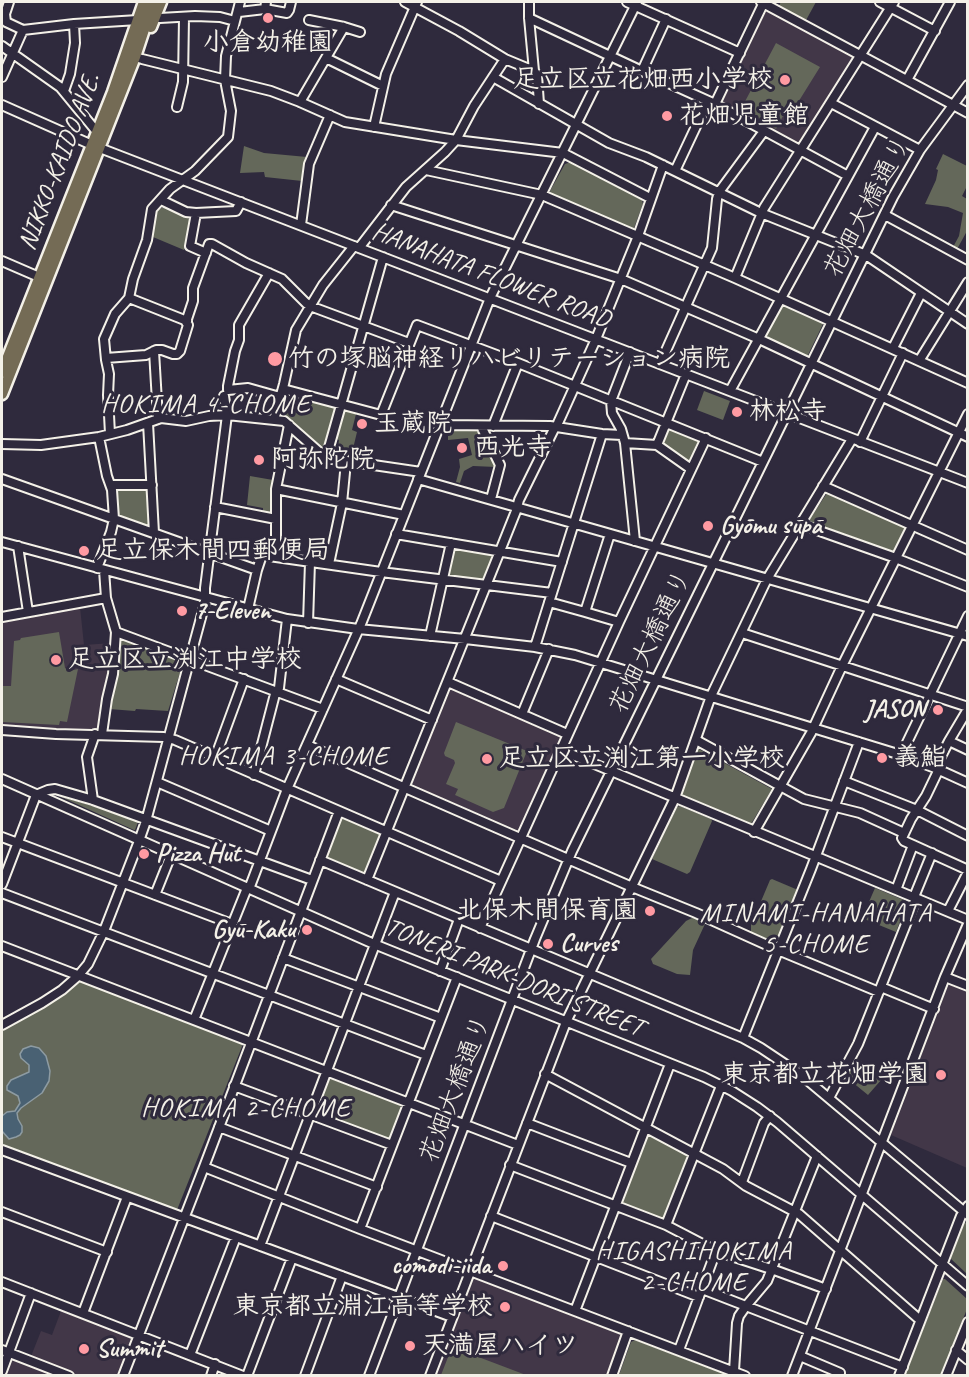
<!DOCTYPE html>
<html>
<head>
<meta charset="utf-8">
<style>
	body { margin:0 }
	#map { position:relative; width:969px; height:1377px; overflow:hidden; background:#2f2a3d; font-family:Caveat,sans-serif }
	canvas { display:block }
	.frame { position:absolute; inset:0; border:3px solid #f4f1e8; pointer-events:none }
</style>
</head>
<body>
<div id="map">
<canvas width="969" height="1377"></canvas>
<div class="frame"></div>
</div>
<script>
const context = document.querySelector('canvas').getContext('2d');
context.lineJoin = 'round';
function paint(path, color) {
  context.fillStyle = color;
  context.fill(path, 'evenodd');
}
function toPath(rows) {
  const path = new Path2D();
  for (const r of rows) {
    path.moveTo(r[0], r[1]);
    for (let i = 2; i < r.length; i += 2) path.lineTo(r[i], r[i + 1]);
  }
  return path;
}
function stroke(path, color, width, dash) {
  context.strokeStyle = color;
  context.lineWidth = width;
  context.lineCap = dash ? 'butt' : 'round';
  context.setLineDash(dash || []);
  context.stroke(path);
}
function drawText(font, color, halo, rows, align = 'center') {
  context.font = font + ' Caveat,"Klee One",sans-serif';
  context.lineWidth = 6;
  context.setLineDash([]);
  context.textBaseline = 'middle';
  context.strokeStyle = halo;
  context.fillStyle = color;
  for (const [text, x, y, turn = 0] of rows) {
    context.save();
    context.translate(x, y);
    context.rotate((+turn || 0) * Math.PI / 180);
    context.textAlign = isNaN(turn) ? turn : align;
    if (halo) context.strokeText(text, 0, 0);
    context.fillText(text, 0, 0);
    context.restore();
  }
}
paint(toPath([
	[768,9,850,54,853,59,798,146,727,108,721,100,764,10],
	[80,607,84,645,112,643,109,674,103,699,98,729,96,730,2,727,2,621],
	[453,688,562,735,562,737,521,828,517,830,414,786,412,781,451,689],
	[952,985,967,991,967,1168,891,1135,948,986],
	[474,1278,620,1334,622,1337,608,1375,435,1376,472,1279],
	[61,1311,132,1337,132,1340,119,1375,5,1376,11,1361,14,1359,28,1364,41,1331,52,1335]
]), '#423748');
paint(toPath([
	[781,2,816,2,805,22,778,7],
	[776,43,820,67,797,104,793,105,787,117,783,116,776,129,741,109],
	[244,146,264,153,307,157,302,181,265,177,264,172,240,173],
	[943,154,967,166,967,186,962,196,967,199,967,231,956,251,952,249,959,236,963,213,948,207,925,204,936,180,938,170,936,169],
	[571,162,642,200,643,204,634,228,632,229,551,194,550,191,565,164],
	[164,207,187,216,190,221,184,250,153,237,155,213,159,209],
	[785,304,822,321,823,324,808,355,805,356,767,338,765,335,782,305],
	[704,391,730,401,723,420,697,410],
	[288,394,334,407,336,410,325,450,322,450,282,412,281,411,286,395],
	[346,411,356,414,352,430,357,432,351,457,337,455,339,440,336,439,343,412],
	[670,428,699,440,700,442,691,461,687,462,664,446,663,442,667,430],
	[448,430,477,431,481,433,497,464,496,467,473,466,464,471,460,483,456,482,460,467,459,459,472,455,468,438,448,440,448,434,444,433],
	[250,476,273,480,271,491,270,514,263,513,263,508,247,505],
	[116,487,146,488,148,489,151,525,148,528,118,517],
	[830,492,904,526,905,528,893,553,891,554,810,522,810,519,827,493],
	[456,547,494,554,494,556,484,580,449,577,447,574,453,549],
	[59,632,65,668,69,671,78,669,67,722,60,721,59,725,2,722,2,686,11,686,14,641,20,640,21,638],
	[122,639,181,661,183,663,168,711,136,709,135,711,109,709,117,677,119,640],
	[456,722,527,751,504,808,493,812,455,795,458,789,446,784,455,763,454,760,445,756,444,753],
	[697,748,772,789,751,824,680,795],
	[59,796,93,806,138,822,135,830,134,830],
	[680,806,711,819,712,821,690,872,687,874,652,859,677,807],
	[342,818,379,834,380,836,365,872,362,873,326,857,325,855,340,819],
	[772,879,798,890,799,892,778,943,776,945,751,933,751,925,770,880],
	[875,888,906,901,907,903,896,932,862,918],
	[694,917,704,921,705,924,693,950,690,975,677,974,653,964,651,959,686,921],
	[79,981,243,1044,177,1210,2,1150,2,1029,56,999],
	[857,1058,882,1079,868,1095,846,1077],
	[331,1079,401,1105,402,1108,390,1139,387,1139,317,1112,316,1110,328,1080],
	[649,1135,687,1154,688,1160,666,1218,661,1220,621,1204,620,1201,646,1136],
	[964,1222,967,1223,967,1274,950,1258],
	[943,1279,945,1279,967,1299,967,1309,941,1375,905,1375],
	[635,1340,728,1375,619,1375,631,1342],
	[452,1347,526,1375,441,1375]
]), '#64685a');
const water = toPath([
	[31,1046,39,1048,46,1056,50,1071,49,1081,42,1093,21,1108,17,1113,18,1119,22,1126,22,1132,20,1135,16,1137,9,1139,2,1131,2,1116,7,1112,15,1111,20,1103,18,1096,7,1090,7,1086,11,1080,29,1072,29,1065,21,1058,20,1054,23,1049,31,1046]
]);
paint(water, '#496173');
stroke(water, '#8d9ba2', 1.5);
const minor = toPath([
	[9,2,5,14,6,22,23,30,74,24,75,43,70,74,64,91],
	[405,2,459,31,505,59,534,71],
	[529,2,529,18,534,71,537,75,539,104],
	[627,2,740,53],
	[761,2,968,113],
	[880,2,935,31],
	[265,9,287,13,289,10,291,2],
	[239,12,265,9,266,2],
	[155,17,160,18,195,16,220,17,235,21],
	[529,18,642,71,715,104,848,176],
	[309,20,344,27,360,32],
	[74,24,138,20],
	[2,46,60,87,97,132],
	[135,57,142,59,271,91,300,102,345,122,456,140,563,153,650,198],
	[326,58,383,86],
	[642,71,666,19],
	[2,77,23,30],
	[493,77,609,143,646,157,761,213,866,255,968,324],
	[907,80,950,2],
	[300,102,344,27],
	[831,103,920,150],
	[715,104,764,2],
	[2,105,92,145,968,483],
	[177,107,183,82,184,17],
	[374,127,386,74,417,2],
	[426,170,542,195,735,278,968,383],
	[675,171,708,101],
	[161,200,186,212,196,213,236,211,241,202],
	[391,205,621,279,759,339,968,437],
	[196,213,190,246,206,253],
	[885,215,968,260],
	[301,225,309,164,330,115],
	[359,248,406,187,445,152,456,140,474,106,505,59],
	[2,261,39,277],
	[269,273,239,325,239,340,235,351,228,386,228,390,248,388,280,397],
	[735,278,764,208,894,2],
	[129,298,187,321],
	[893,348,921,293],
	[154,351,158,419],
	[630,352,611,401,612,413,621,429,625,443,635,541],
	[106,358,146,355,156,350,162,350,173,354,177,354,180,351,188,325,186,322,193,301,193,288,209,244,212,244,246,263,282,279,306,303,310,306,409,343],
	[919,361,968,282],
	[660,364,712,248,717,199,719,192,764,131],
	[283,389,381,415,417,325,518,363,763,462],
	[730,391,875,127],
	[274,420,284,384,296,330,323,285,354,246],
	[148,423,154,533],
	[440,425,550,426,602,434,622,435],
	[481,426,500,465,491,499],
	[493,426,518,363],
	[110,434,108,395,109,374,106,360,104,339,115,314,129,298,133,279,147,240,152,209,170,189,195,171,228,137,231,111,225,80,226,56,240,2],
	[860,442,903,353],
	[625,443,657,445,691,469],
	[2,444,41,445,99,437,127,430,161,418,186,421,209,416,227,415,284,421,326,458,421,472],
	[657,445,686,374],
	[326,458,383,257],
	[2,479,257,570],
	[418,479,968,636],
	[111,485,152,485],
	[823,486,968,550],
	[276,489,404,515],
	[215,507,276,519],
	[800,524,893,557,968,587],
	[396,534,562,562],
	[2,542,287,619,358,629,465,639,535,647,575,655,901,755,935,768,968,783],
	[18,546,28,612],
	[276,557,276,489,289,425],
	[329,564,342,503,346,462],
	[97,568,111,532,114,519,112,490,107,476,99,437],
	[549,602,585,612,610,534],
	[248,609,257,570,262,555,381,572,552,593],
	[585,612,619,622],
	[2,617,106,598],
	[308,623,310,562],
	[116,632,323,709],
	[742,633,968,707],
	[430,636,451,543],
	[535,647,602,434],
	[336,679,432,720],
	[448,682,567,734],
	[522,714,549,649],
	[2,730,56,734,164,737,175,740,501,881],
	[102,734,107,699,113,674,116,632,106,598,104,570],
	[696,740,804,799,860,813,904,833],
	[949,741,968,750],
	[307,745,632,887,696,913,778,950,879,992],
	[561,750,968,920],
	[901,755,968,616],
	[215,758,244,679],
	[935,768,949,741,968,709],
	[254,775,275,694,279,688,287,619],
	[2,779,374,944,704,1077,732,1091,757,1107,777,1122,968,1286],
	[844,781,917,810,968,836],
	[157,782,271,831],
	[93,800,87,757,95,734],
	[754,832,811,733,842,666,968,414],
	[2,837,232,924],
	[913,845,968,870],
	[320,860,688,1015,743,1038,761,1048,800,1074,968,1215],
	[367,880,500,551,516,511,519,500,553,431,558,423,596,339,638,236,663,165],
	[2,884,36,795,48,790,55,789,93,800,312,880],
	[249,889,287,789,361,624,490,298,637,2],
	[896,890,913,845,904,841,902,838,911,819,926,796,939,769],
	[2,893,426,1055],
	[155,895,171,855],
	[914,897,932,853],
	[948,911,968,872],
	[480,928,619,622,706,438],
	[2,946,518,1145],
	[283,958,441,1018],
	[440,971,459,919],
	[945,977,968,986],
	[881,987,934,1009],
	[194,1020,247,888],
	[2,1025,42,1003,62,990,78,976,88,964,104,931,139,841,146,821,205,603,205,588,227,415,224,396],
	[743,1038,811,869,859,742],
	[545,1074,723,1169,746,1186,799,1214,920,1320],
	[234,1086,392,1145],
	[829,1098,858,1044,916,899],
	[527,1123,631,1163],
	[219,1127,377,1187],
	[2,1150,452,1317],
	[510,1165,666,1225,716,1251,777,1271,826,1289],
	[204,1167,360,1229,745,1376],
	[742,1182,764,1123,770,1116],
	[2,1212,107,1252],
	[491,1216,699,1297],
	[666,1225,721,1086],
	[360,1229,457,977],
	[260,1246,395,892],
	[2,1282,243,1376],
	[702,1289,903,1367],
	[575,1311,670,1064],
	[83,1313,127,1197],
	[2,1350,69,1376],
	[679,1350,716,1251],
	[956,1350,968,1360],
	[190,1355,236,1237],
	[800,1356,840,1373,839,1376],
	[2,1371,31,1293],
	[734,1371,737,1323,739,1316,746,1306,767,1281,817,1156],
	[123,1376,204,1167,339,811],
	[211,1376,215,1364],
	[247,1376,292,1258],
	[305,1376,342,1276],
	[369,1376,535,939,572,851,893,197,920,150,968,85],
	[430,1376,566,1022,675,798,711,696,767,579,852,439],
	[612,1376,628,1331],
	[792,1376,945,977,968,924],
	[899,1376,961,1216,968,1206],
	[946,1376,968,1322]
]);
const highway = toPath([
	[151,27,161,2],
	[2,372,113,92,144,2],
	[2,394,135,57,153,2]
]);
stroke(minor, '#f4f1e8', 12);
stroke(highway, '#f4f1e8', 15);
stroke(minor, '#2f2a3d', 8);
stroke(highway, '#746b55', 10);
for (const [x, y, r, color] of [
	[268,18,6,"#ff9aa2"],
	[785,80,6,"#ff9aa2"],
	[667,116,6,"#ff9aa2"],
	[275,359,8,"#ff9aa2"],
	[737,412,6,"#ff9aa2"],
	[362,424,6,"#ff9aa2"],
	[462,448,6,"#ff9aa2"],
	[259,460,6,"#ff9aa2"],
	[708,526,6,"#ff9aa2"],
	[84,551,6,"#ff9aa2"],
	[182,611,6,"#ff9aa2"],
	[56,660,6,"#ff9aa2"],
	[938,710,6,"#ff9aa2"],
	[882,758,6,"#ff9aa2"],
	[487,759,6,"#ff9aa2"],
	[144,854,6,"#ff9aa2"],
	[650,911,6,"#ff9aa2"],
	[307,930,6,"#ff9aa2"],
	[548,944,6,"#ff9aa2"],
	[941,1075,6,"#ff9aa2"],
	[503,1266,6,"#ff9aa2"],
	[505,1307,6,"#ff9aa2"],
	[410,1346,6,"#ff9aa2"],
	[84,1349,6,"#ff9aa2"]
]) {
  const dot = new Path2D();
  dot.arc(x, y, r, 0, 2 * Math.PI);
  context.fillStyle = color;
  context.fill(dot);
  stroke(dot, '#2f2a3d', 2);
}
drawText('bold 26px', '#f4f1e8', '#2f2a3d', [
	["小倉幼稚園",268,43,"center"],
	["足立区立花畑西小学校",773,80,"right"],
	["花畑児童館",679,116],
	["竹の塚脳神経リハビリテーション病院",288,359],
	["林松寺",749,412],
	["玉蔵院",374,424],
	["西光寺",474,448],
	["阿弥陀院",271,460],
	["Gyōmu sūpā",720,526],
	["足立保木間四郵便局",96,551],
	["7-Eleven",194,611],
	["足立区立渕江中学校",68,660],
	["JASON",926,710,"right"],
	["義鮨",894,758],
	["足立区立渕江第一小学校",499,759],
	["Pizza Hut",156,854],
	["北保木間保育園",638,911,"right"],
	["Gyū-Kaku",295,930,"right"],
	["Curves",560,944],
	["東京都立花畑学園",929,1075,"right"],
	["comodi-iida",491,1266,"right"],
	["東京都立淵江高等学校",493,1307,"right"],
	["天満屋ハイツ",422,1346],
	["Summit",96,1349]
], 'left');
drawText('26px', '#f4f1e8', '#2f2a3d', [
	["NIKKO-KAIDO AVE.",60,162,-69],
	["花畑大橋通り",868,207,-62],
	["HANAHATA FLOWER ROAD",491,276,21],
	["花畑大橋通り",651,642,-64],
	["TONERI PARK-DORI STREET",514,978,22],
	["花畑大橋通り",456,1089,-69]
]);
context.letterSpacing = '1.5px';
drawText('27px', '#f4f1e8', '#2f2a3d', [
	["HOKIMA 4-CHOME",206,405],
	["HOKIMA 3-CHOME",284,757],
	["MINAMI-HANAHATA",816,914],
	["5-CHOME",816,945],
	["HOKIMA 2-CHOME",246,1109],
	["HIGASHIHOKIMA",694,1252],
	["2-CHOME",694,1283]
]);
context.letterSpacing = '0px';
</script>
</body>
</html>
